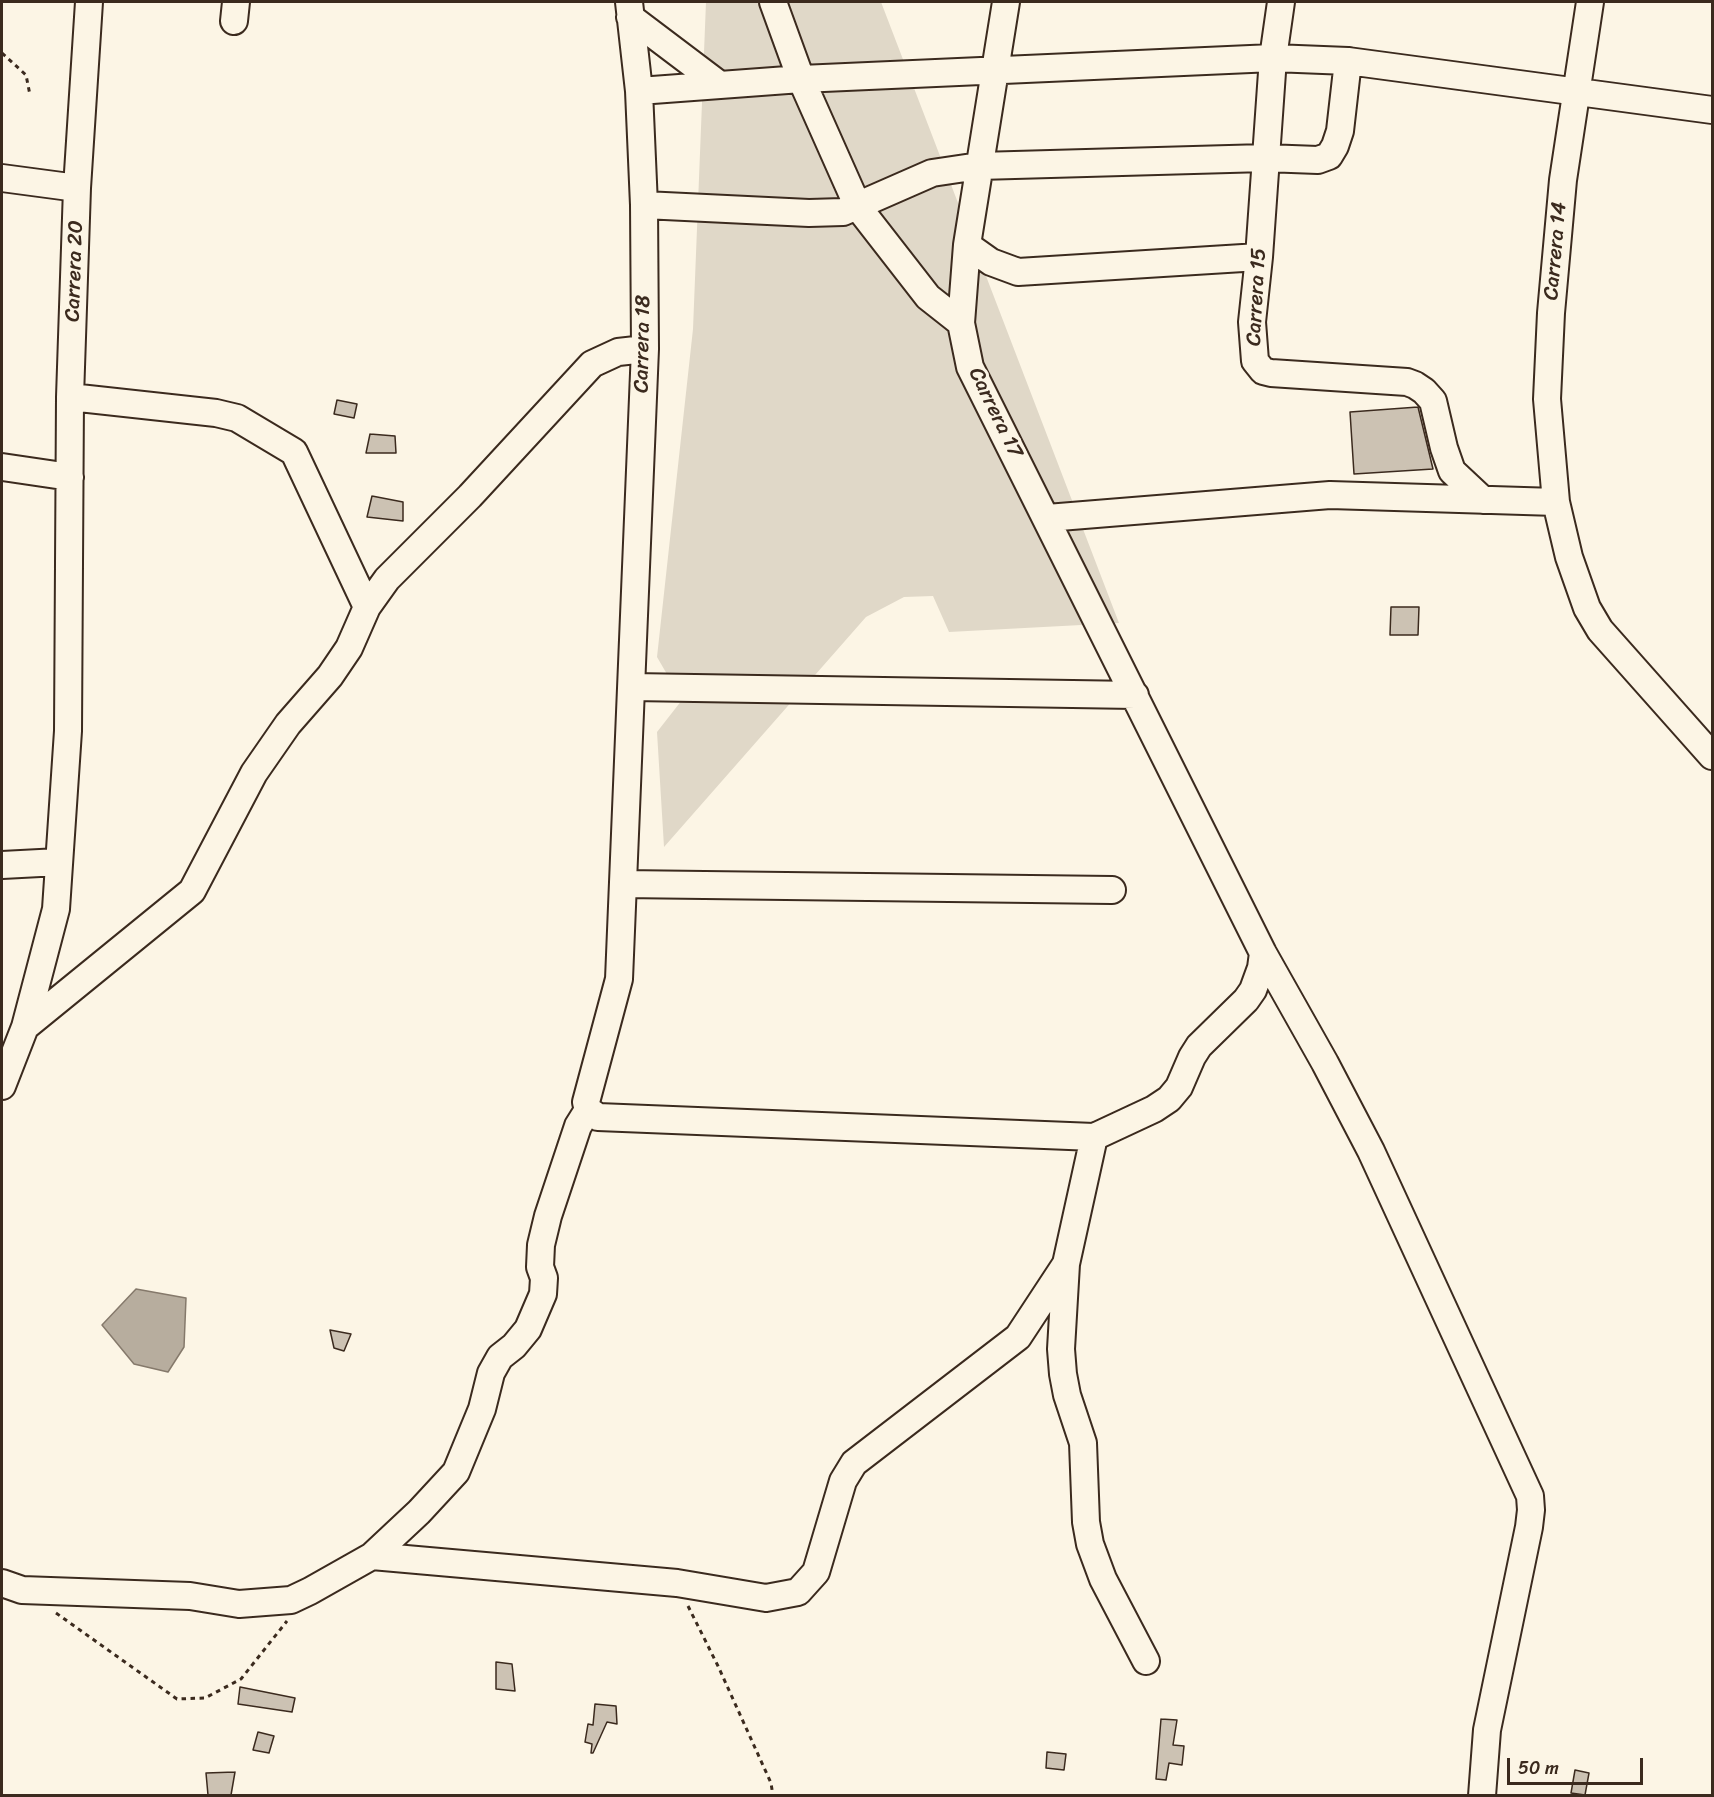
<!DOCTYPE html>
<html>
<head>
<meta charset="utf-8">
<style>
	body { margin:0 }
	#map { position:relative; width:1714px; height:1797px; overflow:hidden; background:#fcf5e5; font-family:Sriracha,sans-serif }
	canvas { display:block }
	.frame { position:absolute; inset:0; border:3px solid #3b2a1e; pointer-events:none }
	.scale { position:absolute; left:1507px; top:1758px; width:136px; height:27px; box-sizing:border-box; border:3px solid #3b2a1e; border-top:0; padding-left:8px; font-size:18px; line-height:21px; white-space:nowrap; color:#3b2a1e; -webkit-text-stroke:4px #fcf5e5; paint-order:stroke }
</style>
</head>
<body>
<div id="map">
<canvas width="1714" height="1797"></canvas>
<div class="frame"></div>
<div class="scale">50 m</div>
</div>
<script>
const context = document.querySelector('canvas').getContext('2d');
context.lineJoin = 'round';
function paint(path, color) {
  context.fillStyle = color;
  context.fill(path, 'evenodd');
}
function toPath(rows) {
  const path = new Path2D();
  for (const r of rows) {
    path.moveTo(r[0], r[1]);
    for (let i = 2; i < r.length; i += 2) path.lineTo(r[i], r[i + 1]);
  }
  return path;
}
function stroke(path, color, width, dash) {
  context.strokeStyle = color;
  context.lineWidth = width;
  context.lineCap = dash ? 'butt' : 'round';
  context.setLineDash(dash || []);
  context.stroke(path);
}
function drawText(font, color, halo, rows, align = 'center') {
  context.font = font + ' Sriracha,sans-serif';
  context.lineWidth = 6;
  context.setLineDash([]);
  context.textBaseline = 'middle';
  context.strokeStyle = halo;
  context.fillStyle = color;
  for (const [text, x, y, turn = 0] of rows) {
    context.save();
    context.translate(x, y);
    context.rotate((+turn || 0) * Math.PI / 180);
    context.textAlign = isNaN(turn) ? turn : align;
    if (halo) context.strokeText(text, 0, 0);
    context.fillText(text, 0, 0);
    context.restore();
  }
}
paint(toPath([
	[706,2,881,2,1119,623,949,632,933,596,904,597,866,617,664,847,657,732,682,700,657,657,693,329]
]), '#e0d8c8');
const water = toPath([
	[136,1289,186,1298,184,1347,168,1372,134,1364,102,1325,136,1289]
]);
paint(water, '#b7ad9e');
stroke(water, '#85796b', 1.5);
const building = toPath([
	[337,400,357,404,354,418,334,414,337,400],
	[1418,407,1433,469,1354,474,1350,412,1418,407],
	[370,434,395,436,396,453,366,453,370,434],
	[372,496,403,502,403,521,367,517,372,496],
	[1391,607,1419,607,1418,635,1390,635,1391,607],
	[330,1330,351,1334,344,1351,334,1348,330,1330],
	[496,1662,512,1664,515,1691,496,1689,496,1662],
	[240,1687,295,1698,292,1712,238,1704,240,1687],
	[595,1704,616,1706,617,1724,607,1722,593,1753,591,1753,592,1744,585,1742,588,1724,593,1725,595,1704],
	[1161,1719,1177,1720,1173,1745,1184,1746,1182,1765,1169,1763,1166,1780,1156,1779,1161,1719],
	[258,1732,274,1736,269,1753,253,1750,258,1732],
	[1047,1752,1066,1754,1064,1770,1046,1768,1047,1752],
	[1575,1770,1589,1773,1585,1795,1571,1793,1575,1770],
	[235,1772,231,1795,208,1795,206,1773,235,1772]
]);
paint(building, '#ccc2b3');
stroke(building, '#3b2a1e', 1.5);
const minor = toPath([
	[773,2,801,79,858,207,928,297,961,323],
	[1006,2,967,245,961,323,970,367,1263,953,1325,1063,1371,1151,1530,1496,1531,1510,1529,1527,1487,1730,1482,1796],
	[1281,2,1273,58,1259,257,1252,322,1255,361,1263,371,1271,373,1407,382,1415,385,1424,391,1433,401,1444,448,1452,471,1483,500],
	[1590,2,1563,180,1551,313,1547,399,1556,502,1569,557,1587,608,1600,630,1712,756],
	[630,17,720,85],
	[234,21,236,2],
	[639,91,801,79,1273,58,1348,61,1712,110],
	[2,178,77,188],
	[644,205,809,213,843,212,932,173,979,166,1265,158,1318,160,1329,156,1335,146,1340,131,1348,61],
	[967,245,991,262,1018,272,1259,257],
	[70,397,216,413,237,418,294,452,367,607],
	[2,467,70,477],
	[1047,518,1330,495,1556,502],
	[632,687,1135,695],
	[2,865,59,862],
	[623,884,1112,890],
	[25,1027,192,891,254,773,288,724,330,676,349,648,367,607,387,579,470,496,592,364,618,352,645,349],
	[2,1086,25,1027,56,909,68,731,70,397,77,188,89,2],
	[588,1110,598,1117,1094,1137,1154,1109,1169,1099,1179,1087,1192,1057,1199,1046,1246,1000,1253,990,1261,968,1263,953],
	[1094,1137,1066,1264,1061,1349,1063,1374,1067,1395,1083,1443,1086,1522,1090,1544,1103,1579,1146,1661],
	[372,1556,677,1583,766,1598,798,1592,816,1572,843,1481,854,1463,1018,1337,1066,1264],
	[2,1583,22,1590,190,1596,239,1604,291,1600,310,1591,372,1556,419,1512,456,1472,482,1409,491,1373,500,1357,514,1346,528,1329,543,1294,544,1278,540,1267,541,1245,548,1216,578,1126,588,1110,586,1102,619,979,645,349,644,205,639,91,629,2]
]);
stroke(minor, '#3b2a1e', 30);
stroke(toPath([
	[2,53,26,75,30,95],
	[688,1606,718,1666,771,1783,773,1796],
	[56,1613,177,1699,205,1698,241,1679,287,1621]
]), '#3b2a1e', 3, [4.5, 4.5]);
stroke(minor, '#fcf5e5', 26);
drawText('21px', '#3b2a1e', '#fcf5e5', [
	["Carrera 14",1556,251,-85],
	["Carrera 20",75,271,-88],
	["Carrera 15",1257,297,-87],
	["Carrera 18",643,344,-89],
	["Carrera 17",995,413,64]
]);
</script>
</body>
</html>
